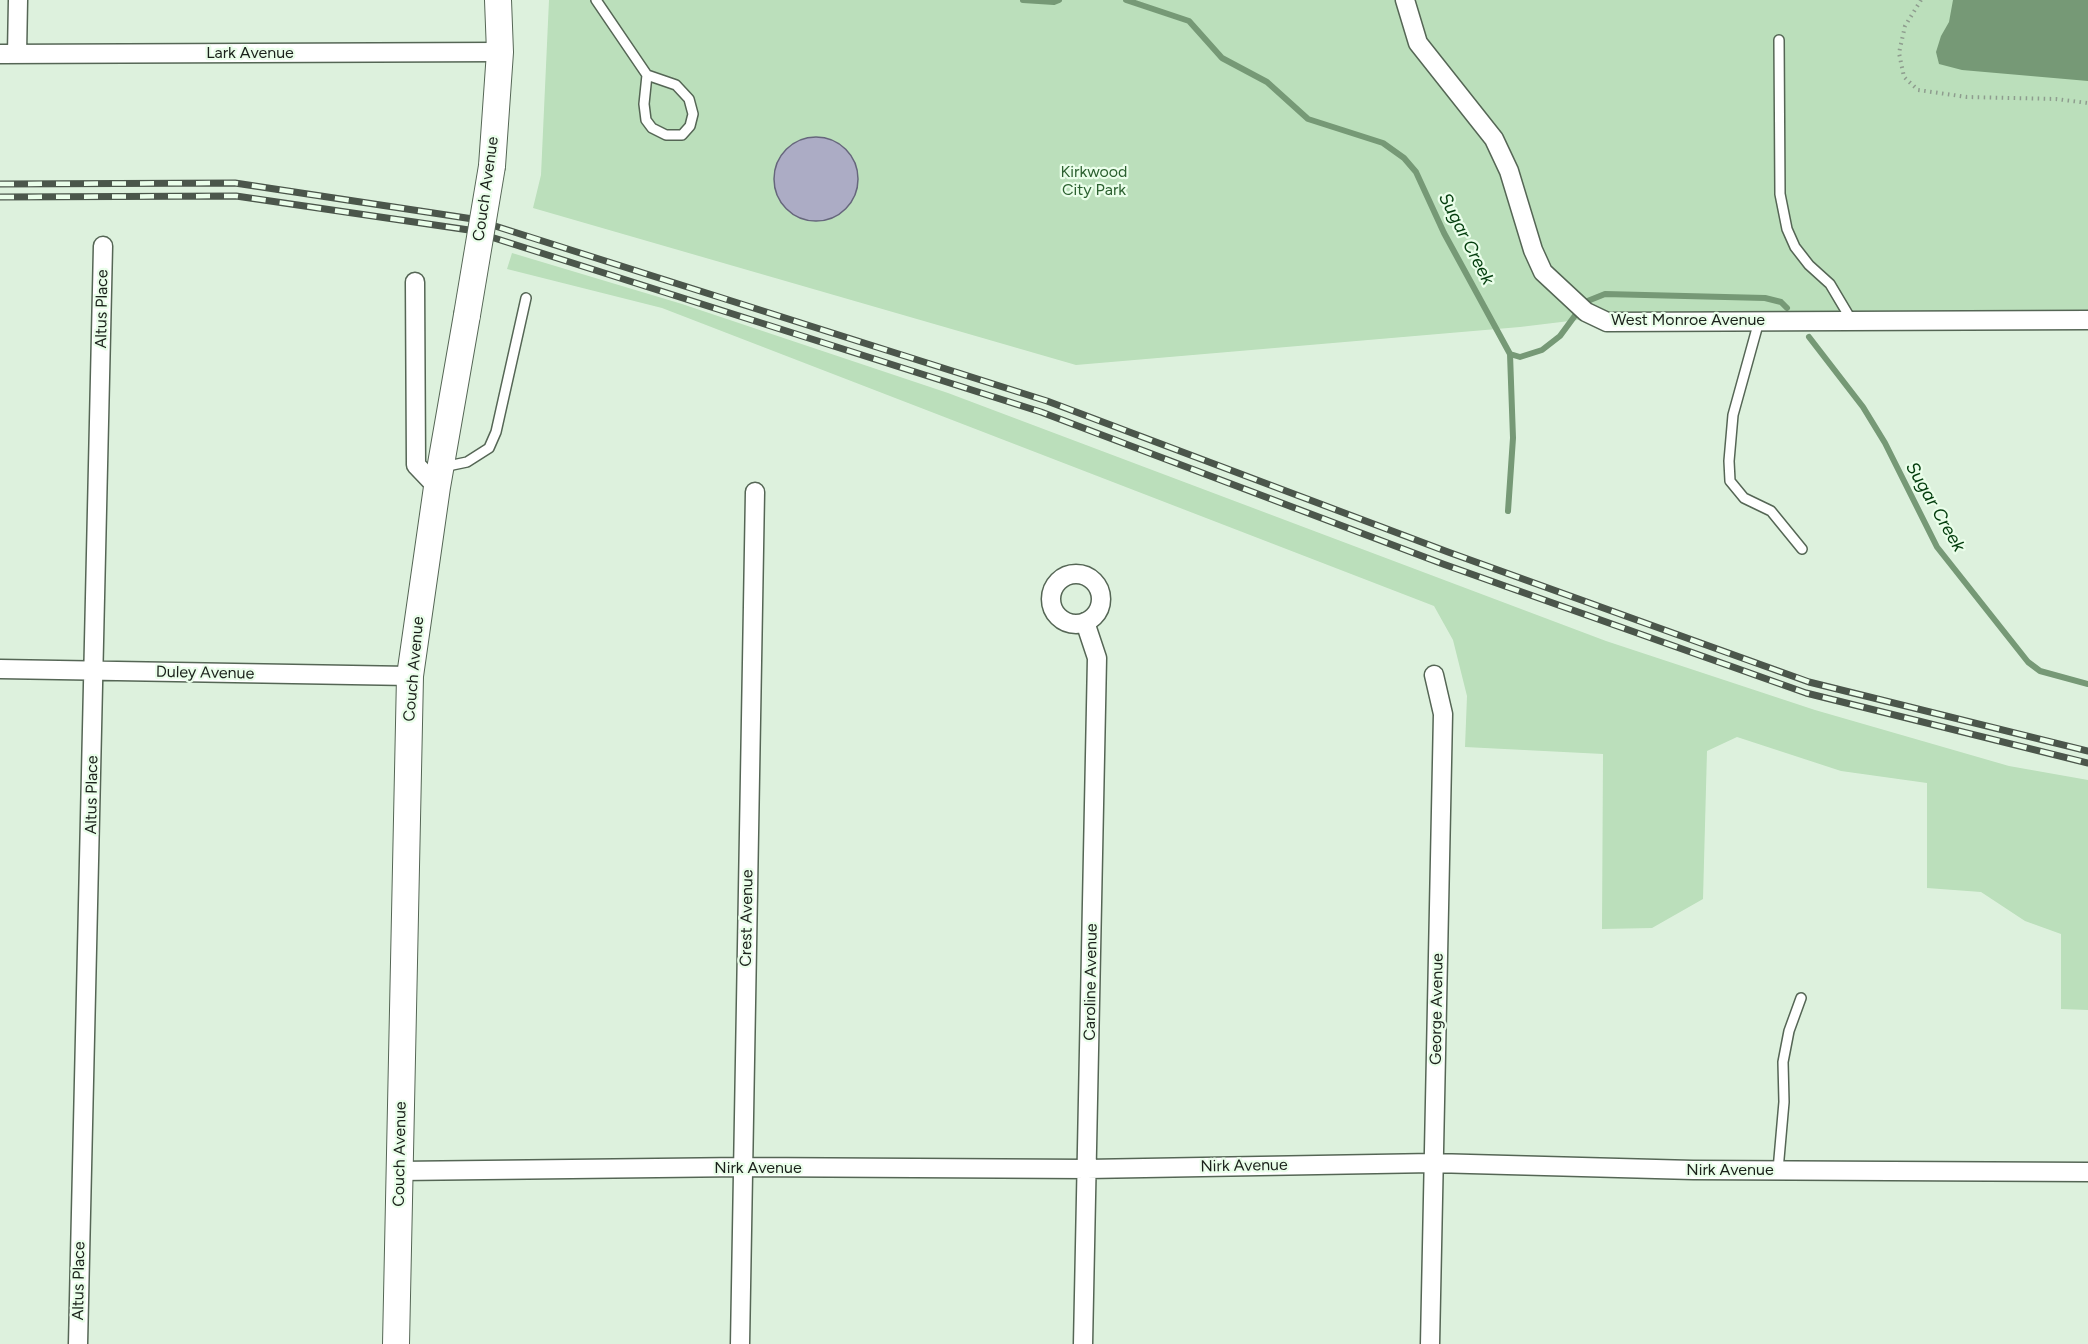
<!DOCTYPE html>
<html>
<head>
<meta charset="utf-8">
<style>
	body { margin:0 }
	canvas { display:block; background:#ddf1dd }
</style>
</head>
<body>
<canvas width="2088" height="1344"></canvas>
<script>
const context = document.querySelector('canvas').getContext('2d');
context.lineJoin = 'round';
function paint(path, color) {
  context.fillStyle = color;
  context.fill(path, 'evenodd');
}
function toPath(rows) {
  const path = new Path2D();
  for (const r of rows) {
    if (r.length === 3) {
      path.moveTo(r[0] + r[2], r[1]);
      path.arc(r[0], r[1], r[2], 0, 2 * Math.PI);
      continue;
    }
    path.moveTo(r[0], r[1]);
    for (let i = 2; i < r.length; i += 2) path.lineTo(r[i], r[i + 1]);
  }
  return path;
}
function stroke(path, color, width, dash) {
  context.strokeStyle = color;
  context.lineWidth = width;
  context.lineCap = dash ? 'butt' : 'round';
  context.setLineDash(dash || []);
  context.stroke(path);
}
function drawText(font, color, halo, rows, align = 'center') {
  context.font = font + ' Figtree,sans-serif';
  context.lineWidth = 4.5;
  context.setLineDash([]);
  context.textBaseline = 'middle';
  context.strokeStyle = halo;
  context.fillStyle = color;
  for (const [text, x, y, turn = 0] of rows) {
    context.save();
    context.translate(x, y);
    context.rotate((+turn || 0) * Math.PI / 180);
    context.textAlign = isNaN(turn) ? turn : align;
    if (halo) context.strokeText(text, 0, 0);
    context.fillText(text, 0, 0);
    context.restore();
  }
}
paint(toPath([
	[549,0,2088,0,2088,311,1619,315,1520,327,1076,365,533,208,541,175],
	[512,253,682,304,948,393,1606,641,1815,710,2009,766,2088,780,2088,1010,2061,1009,2061,934,2025,921,1981,892,1927,888,1927,783,1841,771,1737,737,1707,751,1703,899,1652,928,1602,929,1603,754,1465,747,1467,696,1453,640,1434,606,662,308,507,269]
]), '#bbdfbb');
paint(toPath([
	[1953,0,2088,0,2088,81,1962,70,1939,64,1936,52,1941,36,1949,22]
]), '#769976');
stroke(toPath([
	[1023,0,1054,2,1059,0],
	[1126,0,1189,21,1222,58,1267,82,1308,119,1383,143,1404,158,1416,172,1444,233,1510,354,1513,438,1508,511],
	[1809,337,1863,407,1885,443,1937,547,2028,662,2040,671,2088,684],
	[1510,354,1520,357,1542,350,1560,336,1585,302,1605,294,1765,298,1781,302,1787,308]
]), '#769976', 6);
const building = toPath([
	[816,179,42]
]);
paint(building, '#acacc5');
stroke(building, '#66667c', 1.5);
const lane = toPath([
	[596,0,647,75,644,104,646,120,652,128,666,135,682,135,690,126,693,114,689,99,676,85,647,75],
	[1779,40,1780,194,1787,229,1795,247,1809,265,1830,284,1852,321],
	[1759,321,1733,415,1729,461,1730,481,1744,498,1771,511,1802,549],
	[443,467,467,462,489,448,496,432,526,298],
	[1778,1170,1784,1102,1783,1062,1789,1031,1801,998]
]);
const street = toPath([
	[1405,0,1418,43,1494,139,1509,171,1533,250,1543,272,1586,312,1607,322,2088,320],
	[0,54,500,52],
	[17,54,18,0],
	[415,282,416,465,437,487],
	[1076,599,25],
	[0,669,410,676],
	[399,1171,743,1167,1087,1169,1433,1163,1693,1170,2088,1172],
	[78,1344,103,246],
	[740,1344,755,492],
	[1083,1344,1097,658,1085,622],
	[1430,1344,1443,714,1434,675]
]);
const secondary = toPath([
	[492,166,500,52,498,0],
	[396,1344,410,676,437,487,467,315]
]);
stroke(lane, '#565', 12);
stroke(street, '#565', 21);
stroke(secondary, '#565', 28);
stroke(toPath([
	[1921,0,1905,26,1899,53,1904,77,1918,90,1967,97,2056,99,2088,103]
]), '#8e9c8e', 4, [1.5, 4.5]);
stroke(lane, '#fff', 9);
stroke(street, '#fff', 18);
stroke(secondary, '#fff', 26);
const rail = toPath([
	[0,184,235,183,473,219,1047,401,1448,552,1809,682,2088,751],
	[0,197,236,196,469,230,1041,412,1443,564,1806,693,2088,763]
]);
stroke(rail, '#4b564b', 7);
stroke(rail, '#eafeea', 4.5, [14]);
const secondaryBridge = toPath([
	[467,315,492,166]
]);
stroke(secondaryBridge, '#565', 28, []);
stroke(secondaryBridge, '#fff', 26);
drawText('16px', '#1a211a', '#eafeea', [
	["Lark Avenue",250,53],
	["Couch Avenue",486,189,-82],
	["Altus Place",102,309,-89],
	["West Monroe Avenue",1688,320],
	["Couch Avenue",414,669,-85],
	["Duley Avenue",205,673,1],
	["Altus Place",92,795,-89],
	["Crest Avenue",747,918,-89],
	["Caroline Avenue",1091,982,-89],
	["George Avenue",1437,1009,-89],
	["Couch Avenue",400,1154,-89],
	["Nirk Avenue",1244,1166,-1],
	["Nirk Avenue",758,1168],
	["Nirk Avenue",1730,1170],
	["Altus Place",79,1281,-89]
]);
drawText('16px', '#2c6030', '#eafeea', [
	["Kirkwood",1094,172],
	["City Park",1094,190]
]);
drawText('italic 18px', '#023c0c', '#eafeea', [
	["Sugar Creek",1466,239,63],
	["Sugar Creek",1935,507,60]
]);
</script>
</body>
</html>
